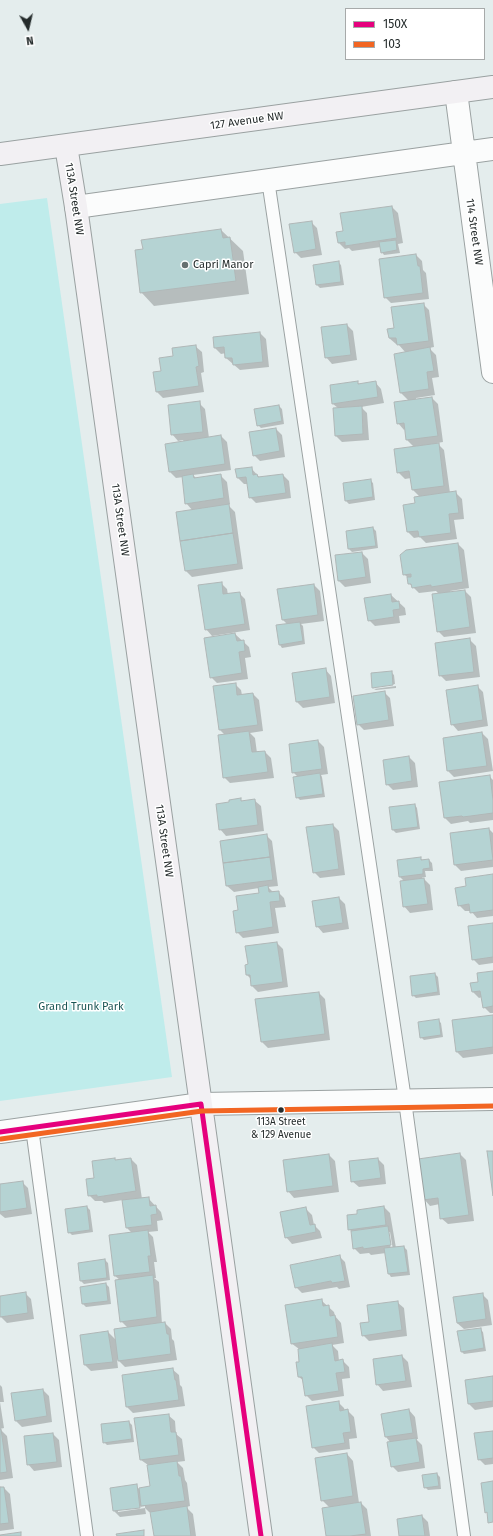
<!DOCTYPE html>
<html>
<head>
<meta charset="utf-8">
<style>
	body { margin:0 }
	#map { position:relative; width:493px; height:1536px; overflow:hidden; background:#e4eded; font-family:"Fira Sans",sans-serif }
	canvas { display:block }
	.legend { position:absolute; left:345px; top:8px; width:140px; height:52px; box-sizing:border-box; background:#fff; border:1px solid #a7aaaa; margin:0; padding:5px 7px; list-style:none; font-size:12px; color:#242b2b }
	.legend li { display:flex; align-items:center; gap:8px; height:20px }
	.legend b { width:20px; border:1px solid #a7aaaa }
	.north { position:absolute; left:8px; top:8px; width:40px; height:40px; -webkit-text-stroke:3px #fff; paint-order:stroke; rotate:172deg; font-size:11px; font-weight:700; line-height:16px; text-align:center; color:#242b2b }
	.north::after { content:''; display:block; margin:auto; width:14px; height:18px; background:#242b2b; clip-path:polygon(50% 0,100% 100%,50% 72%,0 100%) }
</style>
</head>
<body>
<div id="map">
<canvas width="493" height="1536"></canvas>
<ul class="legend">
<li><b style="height:5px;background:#e5007d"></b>150X</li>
<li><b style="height:5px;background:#f26522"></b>103</li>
</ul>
<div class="north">N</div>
</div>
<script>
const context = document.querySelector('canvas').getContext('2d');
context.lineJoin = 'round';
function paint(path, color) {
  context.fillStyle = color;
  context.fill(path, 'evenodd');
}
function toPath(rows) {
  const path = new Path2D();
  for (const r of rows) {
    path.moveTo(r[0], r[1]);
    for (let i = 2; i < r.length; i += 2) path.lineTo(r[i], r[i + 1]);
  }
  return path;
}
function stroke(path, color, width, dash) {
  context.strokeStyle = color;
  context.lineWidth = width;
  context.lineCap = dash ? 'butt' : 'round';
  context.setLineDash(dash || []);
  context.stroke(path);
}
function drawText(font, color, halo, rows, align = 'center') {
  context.font = font + ' "Fira Sans",sans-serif';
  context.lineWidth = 3;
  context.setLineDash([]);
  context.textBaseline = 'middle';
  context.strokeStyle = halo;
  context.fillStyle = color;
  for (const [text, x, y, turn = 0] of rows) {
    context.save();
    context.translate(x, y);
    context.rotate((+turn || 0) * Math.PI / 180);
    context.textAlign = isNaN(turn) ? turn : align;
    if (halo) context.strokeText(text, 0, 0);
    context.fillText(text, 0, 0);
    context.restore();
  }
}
paint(toPath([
	[47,198,172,1077,0,1101,0,204]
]), '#bfeceb');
paint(toPath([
	[392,207,398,213,403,243,398,244,400,253,384,255,382,252,381,247,352,251,349,248,345,249,339,243,344,232],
	[311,222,317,228,322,255,301,258,295,252],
	[221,230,243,251,249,294,154,306,141,292],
	[416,255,422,261,423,270,426,273,429,299,391,303,385,297],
	[338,262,341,265,344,285,320,288,317,285],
	[423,304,429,310,434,347,429,348,436,355,439,377,432,378,435,395,416,398,416,400,432,398,438,404,443,442,437,443,444,450,450,493,456,493,462,499,464,519,454,520,457,539,426,543,420,537,414,538,408,532,405,506,416,504,420,497,413,490,411,478,405,479,398,472,414,447,407,440,405,429,404,430,398,423,409,401,401,393,395,354,406,353,398,344,396,344,389,338,388,329,395,328],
	[347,325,353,331,357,360,332,364,326,357],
	[260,333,266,339,269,367,240,370,226,358,226,353,221,354,215,348],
	[195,346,202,352,204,372,201,373,204,392,163,398,157,392,163,372,174,356],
	[357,382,360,385,375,382,381,389,384,403,361,407,367,413,369,440,342,442,336,436,338,408,333,404],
	[199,403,205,409,209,438,221,436,227,442,231,470,193,475,197,479,221,476,227,482,230,504,228,505,235,512,243,569,192,577,186,571,177,513,193,511,186,503,184,477,176,478,170,472,184,442,183,440,178,441,172,434],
	[279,406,282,409,284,424,261,428,258,425],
	[276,429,282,435,285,457,260,461,254,455],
	[251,468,260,478,283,475,289,481,291,498,256,503,250,497,248,484,244,484,238,478,237,470],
	[370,480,373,483,375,500,349,504,346,501],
	[373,528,376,531,378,548,352,552,349,549],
	[458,544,464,550,469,588,450,591,451,593,465,591,471,597,476,633,444,637,438,631,439,594,436,591,419,593,409,583,409,579,404,574],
	[362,553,368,559,371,583,345,587,339,581,336,556],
	[221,583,227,589,228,595,239,593,245,599,250,630,212,636,206,629],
	[314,585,320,591,324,621,301,624,303,626,305,644,282,648,280,645,287,624,283,620],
	[391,595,405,608,406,615,399,616,400,623,375,626,369,620],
	[235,634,249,647,251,657,245,658,248,679,217,683,211,677],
	[470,640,476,646,480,677,446,681,440,675],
	[325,669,331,676,335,703,303,708,297,702],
	[391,672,394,675,395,684,374,687,374,689,373,687],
	[235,684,241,690,242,695,253,694,259,700,263,731,250,733,255,738,257,753,265,752,271,758,274,778,230,783,224,777,225,735,220,730],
	[396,686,396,688,376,690,374,689],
	[477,686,483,692,488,726,458,731,452,724],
	[384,692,390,698,394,726,364,730,358,724],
	[482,733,488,739,493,771,454,777,448,771],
	[318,741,324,747,328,774,321,775,322,777,325,797,300,800,297,797,298,777,293,772,290,745],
	[409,757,415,763,418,787,393,790,387,784],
	[489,776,493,780,493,820,470,823,468,821,451,824,445,818],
	[240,799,243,802,254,800,261,806,264,831,226,836,220,829,231,803],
	[415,805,417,808,420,829,396,833,393,830],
	[333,825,339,831,345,875,320,878,314,872],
	[489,829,493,833,493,867,461,871,455,865],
	[266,835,272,841,278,886,268,887,273,892,278,892,284,898,286,907,275,908,279,933,243,938,237,932,239,911,260,894,259,888,234,892,227,886,221,842],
	[420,858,424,861,429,860,432,863,433,871,425,871,426,877,422,877,430,885,433,910,410,913,404,906,404,881,400,877],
	[493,875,493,916,477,918,471,911,465,911,459,905,468,887],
	[339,898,345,904,349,929,323,933,317,926],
	[493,924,493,963,479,965,473,959],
	[277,943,283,949,288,987,258,992,252,986,251,979,247,975],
	[493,972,493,1013,490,1013,484,1007,482,997,479,998,472,991,480,983],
	[435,974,438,977,440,995,416,998,413,995],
	[319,993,325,999,330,1040,268,1048,262,1042],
	[493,1016,493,1054,463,1058,457,1052],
	[438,1020,441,1023,443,1037,424,1040,421,1037],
	[460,1154,466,1160,474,1221,448,1224,441,1218,440,1204,430,1206,424,1199],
	[329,1155,335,1161,339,1192,294,1198,288,1191],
	[115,1159,117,1161,131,1159,137,1165,142,1199,148,1198,161,1212,163,1220,157,1221,158,1231,148,1232,153,1237,157,1262,154,1262,156,1278,154,1278,159,1282,162,1324,165,1323,171,1329,172,1339,174,1341,177,1360,125,1367,117,1359,118,1368,91,1371,85,1365,81,1335,108,1332,116,1340,128,1328,121,1321,120,1280,115,1276,132,1233,127,1228,123,1200,104,1203,102,1201,95,1201,89,1195,96,1179],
	[378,1159,384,1165,386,1184,359,1187,352,1181],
	[22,1182,28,1188,32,1214,5,1218,0,1214,0,1185],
	[87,1207,90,1210,93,1232,72,1235,69,1232],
	[384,1207,390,1213,396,1248,404,1247,407,1250,410,1275,391,1277,389,1274,386,1253,371,1255,369,1253,360,1254,354,1248,352,1232,349,1229,359,1215],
	[388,1232,390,1232,393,1250,391,1250],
	[306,1209,312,1215,314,1225,320,1231,322,1238,292,1244,286,1237],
	[339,1256,345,1262,350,1287,339,1289,337,1287,302,1293,296,1287],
	[105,1260,108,1263,110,1280,84,1284,81,1281],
	[106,1284,109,1287,111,1304,86,1307,83,1304,81,1288],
	[25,1293,31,1299,34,1319,7,1323,1,1317,0,1297],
	[482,1294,488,1300,492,1325,464,1329,457,1323],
	[322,1301,334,1312,335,1316,341,1323,344,1343,332,1345,338,1351,339,1361,342,1360,349,1367,350,1378,342,1379,344,1396,312,1401,306,1395,304,1381,299,1377,301,1362,299,1349,291,1343],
	[397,1302,404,1308,407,1336,369,1341,363,1335],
	[480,1329,483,1332,486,1351,464,1354,461,1351],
	[402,1356,408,1362,412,1387,383,1391,377,1384],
	[172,1369,179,1375,180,1385,182,1387,185,1406,133,1413,127,1407],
	[493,1377,493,1407,475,1410,469,1404],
	[0,1385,2,1387,4,1402,0,1402,4,1428,0,1429],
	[43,1390,49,1396,52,1422,22,1427,16,1421],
	[338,1402,344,1408,345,1411,348,1411,354,1417,357,1438,349,1439,350,1449,319,1453,313,1447],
	[409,1410,415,1417,418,1439,416,1439,422,1445,425,1468,398,1472,392,1466,391,1443,386,1437],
	[168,1415,175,1421,176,1434,182,1439,185,1461,177,1462,183,1468,185,1480,187,1483,190,1506,186,1507,193,1514,196,1536,155,1536,151,1512,149,1512,145,1508,146,1514,120,1517,114,1511,111,1489,136,1486,139,1489,151,1487,148,1465,141,1460],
	[145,1506,145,1508,118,1512,118,1510],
	[129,1422,132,1425,134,1442,107,1445,104,1442],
	[0,1429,7,1436,13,1478,0,1480],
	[493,1432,493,1464,485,1465,479,1459],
	[53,1434,59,1440,62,1467,34,1471,28,1464],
	[347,1454,353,1461,359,1503,361,1503,367,1509,371,1536,327,1536,330,1508,322,1500],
	[437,1474,440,1477,441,1489,428,1490,425,1487],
	[0,1488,4,1488,10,1494,14,1529,0,1531],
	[422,1516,428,1522,430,1536,400,1536]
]), '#0003');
const building = toPath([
	[392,206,397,238,345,246,345,242,338,243,336,232,343,231,340,213,392,206],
	[312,221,316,249,294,253,289,224,312,221],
	[221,229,223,238,230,237,236,281,140,293,135,250,143,249,141,240,221,229],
	[396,240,397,250,381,253,379,242,396,240],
	[416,254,418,266,420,266,423,293,384,298,379,259,416,254],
	[339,261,341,282,316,285,313,265,339,261],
	[424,303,429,341,397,345,396,338,389,338,387,329,394,328,391,307,424,303],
	[347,324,351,355,325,358,321,327,347,324],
	[260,332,263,362,233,365,232,358,225,358,224,347,214,348,213,337,260,332],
	[196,345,199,366,196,367,199,386,156,392,153,372,161,371,159,358,173,356,172,348,196,345],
	[430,347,434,371,427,372,429,389,400,393,394,354,430,347],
	[358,381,358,384,376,381,378,397,332,404,330,385,358,381],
	[432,397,438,436,406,440,404,423,397,424,394,402,432,397],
	[200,401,203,432,171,435,168,405,200,401],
	[279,405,282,421,257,426,254,409,279,405],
	[362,406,363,434,335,436,333,408,362,406],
	[276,428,280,451,253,456,249,432,276,428],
	[221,435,225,464,169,472,165,444,221,435],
	[439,443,444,486,412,490,409,471,397,473,394,449,439,443],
	[252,467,253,475,257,474,258,477,283,474,286,493,249,498,246,477,237,478,235,469,252,467],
	[193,474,194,478,221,474,224,498,185,504,182,476,193,474],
	[371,479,373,497,345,501,343,483,371,479],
	[456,491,459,513,449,514,451,533,419,537,418,531,407,532,403,505,415,503,414,497,456,491],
	[229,504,233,533,180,541,176,512,229,504],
	[373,527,376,546,348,549,346,531,373,527],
	[233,533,238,564,185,571,180,541,233,533],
	[458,543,463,582,431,587,431,585,412,588,411,584,408,584,407,577,411,577,411,574,403,575,400,555,406,550,458,543],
	[362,552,366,577,338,581,335,555,362,552],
	[222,582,223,594,240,592,245,624,205,630,198,585,222,582],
	[314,584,318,615,282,620,277,589,314,584],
	[465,590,470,627,437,632,432,594,465,590],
	[391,594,392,602,399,601,400,609,393,610,394,617,368,621,364,598,391,594],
	[300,622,303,641,279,645,276,625,300,622],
	[235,633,237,641,244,640,245,651,239,652,242,673,210,678,204,638,235,633],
	[470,638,474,672,439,676,435,643,470,638],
	[326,668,330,697,296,702,292,673,326,668],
	[392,671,393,685,372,688,371,673,392,671],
	[236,683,237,695,253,693,258,725,219,730,213,686,236,683],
	[478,685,483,720,451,725,446,690,478,685],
	[385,691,389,720,357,725,353,696,385,691],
	[249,731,252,752,265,751,268,772,223,778,218,735,249,731],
	[482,732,487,766,447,771,443,738,482,732],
	[318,740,322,769,292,773,289,744,318,740],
	[409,756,412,781,386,785,383,760,409,756],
	[320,773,323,794,296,798,293,777,320,773],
	[490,775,493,800,493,813,463,817,462,816,444,818,439,782,490,775],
	[241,798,241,801,255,799,258,825,219,830,216,804,229,802,229,800,241,798],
	[415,804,418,827,392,830,389,807,415,804],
	[333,824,339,869,313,873,306,827,333,824],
	[489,828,493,860,454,865,450,833,489,828],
	[267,834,270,857,223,863,220,841,267,834],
	[270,857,273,880,226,886,223,863,270,857],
	[421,857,421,860,429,859,430,868,423,869,423,874,399,877,397,860,421,857],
	[493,874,493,910,470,913,469,904,458,906,455,888,466,886,465,878,493,874],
	[424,878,428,904,403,907,400,881,424,878],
	[268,885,269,892,279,891,280,901,270,902,273,927,236,933,233,911,238,910,236,896,259,893,258,887,268,885],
	[339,897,343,923,316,927,312,901,339,897],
	[493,923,493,957,472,960,468,926,493,923],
	[277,942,283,982,251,986,250,975,246,975,245,965,248,964,245,946,277,942],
	[493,971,493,1006,483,1008,480,991,472,992,470,983,478,982,477,973,493,971],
	[435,973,438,992,412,996,410,976,435,973],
	[319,992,325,1034,261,1042,255,999,319,992],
	[493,1015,493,1047,456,1052,452,1020,493,1015],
	[439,1019,441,1035,420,1038,418,1022,439,1019],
	[487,1151,493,1151,493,1196,487,1151],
	[460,1153,469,1215,440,1219,438,1198,423,1200,418,1159,460,1153],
	[329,1154,333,1186,287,1192,283,1160,329,1154],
	[115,1158,115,1160,131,1158,136,1191,97,1197,97,1195,88,1196,86,1179,94,1178,92,1161,115,1158],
	[378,1158,381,1178,351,1182,349,1161,378,1158],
	[23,1181,27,1208,0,1212,0,1184,23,1181],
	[149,1197,150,1206,156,1205,157,1214,151,1215,152,1225,126,1228,122,1200,149,1197],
	[87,1206,90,1230,68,1233,65,1209,87,1206],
	[384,1206,386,1225,348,1230,347,1215,357,1214,357,1210,384,1206],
	[306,1207,310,1225,315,1224,316,1232,285,1238,280,1212,306,1207],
	[388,1226,391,1245,363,1249,363,1247,353,1249,351,1231,388,1226],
	[148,1230,151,1256,148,1256,150,1272,114,1276,109,1235,148,1230],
	[404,1246,408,1272,388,1274,384,1248,404,1246],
	[340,1255,345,1281,332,1283,331,1281,295,1288,290,1265,340,1255],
	[105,1259,107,1278,80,1281,78,1263,105,1259],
	[153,1275,157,1317,120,1322,115,1280,153,1275],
	[106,1283,108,1301,82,1304,80,1287,106,1283],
	[26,1292,28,1313,0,1317,0,1296,26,1292],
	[483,1293,486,1319,457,1323,453,1297,483,1293],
	[322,1299,323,1306,329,1305,330,1316,335,1315,338,1337,291,1344,285,1305,322,1299],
	[398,1301,402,1330,362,1336,360,1323,369,1322,367,1305,398,1301],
	[165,1322,167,1334,169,1334,171,1354,118,1361,114,1329,165,1322],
	[481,1328,484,1348,461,1352,457,1331,481,1328],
	[108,1331,113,1362,84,1365,80,1335,108,1331],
	[332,1343,335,1361,343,1359,345,1372,336,1373,339,1391,305,1396,302,1377,298,1377,296,1362,299,1362,298,1349,332,1343],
	[402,1355,406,1381,376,1385,373,1359,402,1355],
	[173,1368,175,1380,176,1380,179,1400,126,1407,122,1375,173,1368],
	[493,1376,493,1401,468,1404,465,1380,493,1376],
	[43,1389,47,1416,15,1421,11,1393,43,1389],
	[339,1401,340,1411,348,1409,351,1432,343,1433,345,1443,312,1448,306,1406,339,1401],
	[409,1409,413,1433,385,1437,381,1414,409,1409],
	[169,1414,171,1432,176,1432,179,1455,140,1460,134,1418,169,1414],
	[129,1421,132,1439,103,1443,101,1424,129,1421],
	[0,1429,1,1429,7,1472,0,1473,0,1429],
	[493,1431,493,1458,478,1460,474,1433,493,1431],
	[53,1433,57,1462,27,1465,24,1436,53,1433],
	[416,1438,420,1462,391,1467,387,1442,416,1438],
	[347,1453,353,1496,321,1501,315,1458,347,1453],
	[177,1461,179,1476,181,1476,185,1501,141,1506,139,1488,150,1486,147,1465,177,1461],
	[437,1473,439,1486,424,1488,422,1475,437,1473],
	[493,1481,493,1522,488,1523,487,1512,485,1513,481,1483,493,1481],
	[137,1484,140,1508,113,1511,110,1488,137,1484],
	[0,1487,4,1487,9,1523,0,1524,0,1487],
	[361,1502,366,1534,350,1536,326,1536,322,1508,361,1502],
	[187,1506,191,1536,154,1536,150,1512,187,1506],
	[422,1515,425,1536,399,1536,397,1519,422,1515],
	[144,1530,144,1536,117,1536,116,1534,144,1530],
	[21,1532,21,1536,0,1536,0,1535,21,1532]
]);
paint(building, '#b5d3d3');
stroke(building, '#b0b7b7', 1);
const service = toPath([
	[268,180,403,1086,464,1536],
	[32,1128,87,1536]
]);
const minor = toPath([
	[456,92,493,372],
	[76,207,493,149]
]);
const tertiary = toPath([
	[0,1132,201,1104,493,1099]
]);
const secondary = toPath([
	[66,146,76,207,261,1536],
	[0,154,493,87]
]);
stroke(service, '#9aa1a1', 14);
stroke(minor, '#9aa1a1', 24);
stroke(tertiary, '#9aa1a1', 24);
stroke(secondary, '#9aa1a1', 24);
stroke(service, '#fbfcfc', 12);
stroke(minor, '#fbfcfc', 22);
stroke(tertiary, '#fbfcfc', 22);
stroke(secondary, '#f2f0f3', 22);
stroke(toPath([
	[201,1104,261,1536],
	[0,1132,201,1104]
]), '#e5007d', 5);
stroke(toPath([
	[1,1139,202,1111,493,1106]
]), '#f26522', 5);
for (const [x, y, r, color] of [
	[185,265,4,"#676f6f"],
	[281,1110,3.5,"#242b2b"]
]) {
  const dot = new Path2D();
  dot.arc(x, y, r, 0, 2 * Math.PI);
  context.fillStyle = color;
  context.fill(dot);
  stroke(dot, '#fff', 1.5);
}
drawText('10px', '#242b2b', '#fff', [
	["113A Street",281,1122],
	["& 129 Avenue",281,1135]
]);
drawText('11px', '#242b2b', '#fff', [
	["127 Avenue NW",247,121,-8],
	["113A Street NW",74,199,81],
	["114 Street NW",474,232,82],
	["113A Street NW",120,520,82],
	["113A Street NW",164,841,82]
]);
drawText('11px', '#242b2b', '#fff', [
	["Capri Manor",193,265]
], 'left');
drawText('11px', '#1a5554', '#fff', [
	["Grand Trunk Park",81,1007]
]);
</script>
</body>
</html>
